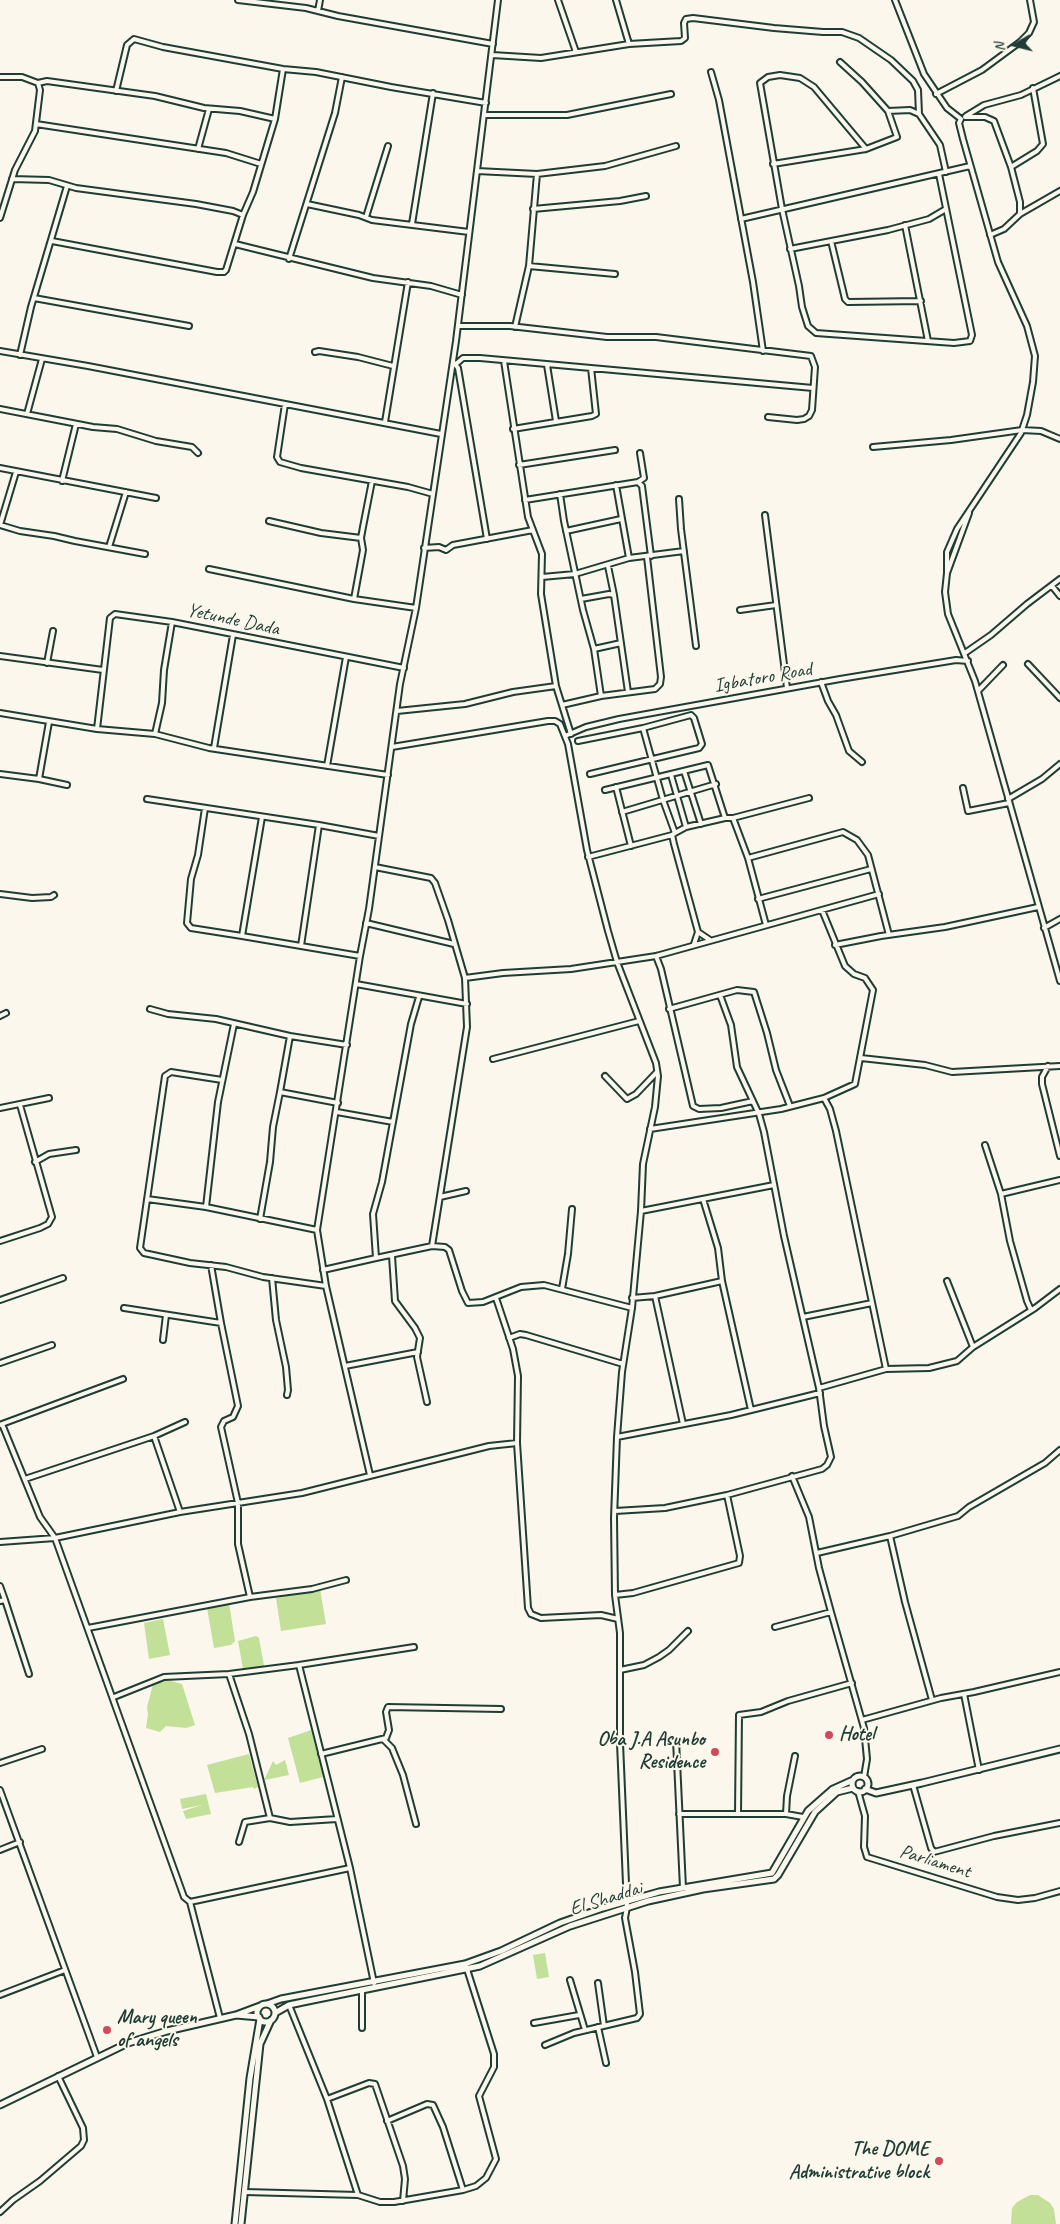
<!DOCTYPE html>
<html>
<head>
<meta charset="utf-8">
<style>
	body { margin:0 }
	#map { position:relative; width:1060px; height:2224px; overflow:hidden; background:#fbf7ec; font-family:Caveat,sans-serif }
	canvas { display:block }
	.north { position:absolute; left:990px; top:20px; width:50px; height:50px; -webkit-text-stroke:4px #fbf7ec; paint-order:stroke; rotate:262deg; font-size:14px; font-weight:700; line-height:20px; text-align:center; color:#1f3d34 }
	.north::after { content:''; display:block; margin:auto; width:18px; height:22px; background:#1f3d34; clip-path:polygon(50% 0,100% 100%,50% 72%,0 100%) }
</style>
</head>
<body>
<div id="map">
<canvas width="1060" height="2224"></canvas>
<div class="north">N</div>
</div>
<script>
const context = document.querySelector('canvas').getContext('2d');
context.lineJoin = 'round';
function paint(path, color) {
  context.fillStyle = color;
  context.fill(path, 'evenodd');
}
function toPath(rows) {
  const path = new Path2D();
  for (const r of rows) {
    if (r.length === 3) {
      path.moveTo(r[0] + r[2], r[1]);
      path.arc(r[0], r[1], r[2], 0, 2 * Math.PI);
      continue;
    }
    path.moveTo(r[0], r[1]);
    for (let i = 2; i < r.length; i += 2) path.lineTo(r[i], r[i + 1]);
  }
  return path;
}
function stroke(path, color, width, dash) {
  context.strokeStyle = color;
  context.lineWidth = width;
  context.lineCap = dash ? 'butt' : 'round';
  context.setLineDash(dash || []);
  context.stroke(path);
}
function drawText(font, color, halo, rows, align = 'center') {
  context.font = font + ' Caveat,sans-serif';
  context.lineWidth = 4;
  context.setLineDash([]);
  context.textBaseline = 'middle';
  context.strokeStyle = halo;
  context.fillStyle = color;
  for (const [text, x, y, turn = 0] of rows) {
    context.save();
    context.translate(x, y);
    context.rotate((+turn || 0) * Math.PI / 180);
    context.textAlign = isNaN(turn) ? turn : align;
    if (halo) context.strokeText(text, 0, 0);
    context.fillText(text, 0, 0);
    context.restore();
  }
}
paint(toPath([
	[320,1589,326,1624,281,1631,276,1598],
	[229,1603,235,1641,231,1645,214,1648,207,1608],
	[163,1619,170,1655,149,1659,144,1623],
	[256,1636,259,1638,264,1666,243,1669,238,1641],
	[160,1678,182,1684,195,1725,186,1728,166,1726,160,1732,146,1728,148,1714,147,1707,153,1684],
	[311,1730,323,1777,300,1783,288,1738],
	[249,1754,258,1787,254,1789,253,1787,215,1793,207,1765],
	[285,1760,289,1775,265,1780,265,1778,273,1761,276,1765],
	[206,1794,211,1814,186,1819,183,1811,202,1805,182,1809,180,1799],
	[545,1953,549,1977,537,1979,533,1955],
	[1030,2195,1038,2195,1050,2203,1054,2209,1056,2224,1011,2224,1012,2208,1017,2202]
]), '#c2e097');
const minor = toPath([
	[238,0,306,8,338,16,493,44],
	[558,0,576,52],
	[616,0,629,44],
	[895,0,924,74,947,108,961,119,959,123,963,139,998,262,1027,326,1035,356,1033,382,1027,415,1021,433,957,529,947,552,947,573],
	[318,11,320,0],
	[492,55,541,58,629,44,681,41,685,38,684,23,686,19,693,18,774,28,823,32,842,32,859,38,891,60,913,81,918,90,919,114],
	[711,72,719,100,753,282,763,351],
	[0,77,22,77,38,83,40,90,35,131,15,170,0,218],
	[38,83,47,81,155,96,204,108,240,111,275,119],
	[116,91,127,45,134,39,163,47,283,69,316,72,391,87,486,103],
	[936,94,982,70,1020,42,1029,33,1034,22,1030,0],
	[888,111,910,110,919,114,940,145,946,172],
	[484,115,567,115,671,94],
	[966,116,984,105,1021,95,1060,76],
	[965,117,985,117,994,121,1011,167,1020,202,1020,214],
	[36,124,226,153,261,164],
	[198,149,209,109],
	[866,149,814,87,800,78,780,75,768,77,760,83,782,209,799,286,802,307,808,326,816,333,954,343,970,341,972,335,939,174],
	[773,164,866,149,897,137,888,111,862,82,840,62],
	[1011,167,1037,151,1043,144,1033,88],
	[477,171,537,174,605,166,676,146],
	[12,179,49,180,76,188,196,204,233,211,243,215],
	[307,204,359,215,372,220,469,232],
	[533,209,620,201,646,196],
	[366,217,388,146],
	[741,219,970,166],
	[412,224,433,93],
	[905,225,928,341],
	[990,235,1004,229,1020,214,1060,191],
	[52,241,217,272,224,272,226,270,243,215,253,192,275,119,283,69],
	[831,241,845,299,848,302,921,301],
	[235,244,373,278,431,286,462,295],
	[790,249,888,230,929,219,946,209],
	[289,259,335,113,342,77],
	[529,266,537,174],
	[34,298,189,326],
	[458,326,510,326,607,337,656,337,811,356,815,367,812,410,809,416,804,419,797,420,768,417],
	[515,327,529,266,615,274],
	[0,351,88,366,441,434],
	[315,352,319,351,358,357,393,366],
	[20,355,31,307,67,186],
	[504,361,528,517,542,554,541,594,556,686,571,734],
	[454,363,458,368,487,539],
	[456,364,463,358,480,358,813,388],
	[547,365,556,421],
	[285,404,277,457,280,462,301,468,408,487,433,494],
	[0,409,93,427,117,429,156,441,192,447,198,453],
	[27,414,42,359],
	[385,422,408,282],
	[513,429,592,416,596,414,591,368],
	[873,447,951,440,1022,430,1041,431,1060,439],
	[519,465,615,450],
	[0,468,156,498],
	[16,472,0,525,20,531,54,536,75,541,145,554],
	[62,481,76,424],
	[638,482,644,478,640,453],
	[616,485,629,558,684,551],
	[560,494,564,521,583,610,594,649,601,696],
	[679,499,681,529,696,646],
	[525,500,638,482,642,486,651,556],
	[969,513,947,573,945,592,948,614,975,681,1060,981],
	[765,515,787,688],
	[269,521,321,533,361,538],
	[566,531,621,519],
	[109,547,126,492],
	[424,548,439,547,446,550,453,545,533,530],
	[608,566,614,595],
	[209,569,354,599,416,608],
	[542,577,575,574,629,558],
	[1052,586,1060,596],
	[354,599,363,550,361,538,363,527,372,481],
	[581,599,609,594,614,595,628,692],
	[740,610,776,605],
	[594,649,621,643],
	[965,653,991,635,1027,604,1060,579],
	[0,656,103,670],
	[47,663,53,631],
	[1028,664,1060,698],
	[821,682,828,701,836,715,849,751,862,762],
	[978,691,1003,665],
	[562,705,601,696,655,689,660,684,661,677,647,557],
	[397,711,465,704,513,692,556,686],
	[0,713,97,729,155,734,209,748,388,775],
	[643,728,663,800,675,833,672,835,674,844,698,932,694,944],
	[97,729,110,618,115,614,172,622,404,668],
	[155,734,162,703,164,670,172,622],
	[565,736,586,727,619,719,840,679,956,660,968,661],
	[578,741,643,728,691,715,694,718,702,744,699,748,590,774],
	[392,747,548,721,555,721,560,724,568,744,587,850,608,931,617,962,656,1063,658,1076,655,1107,643,1164,641,1211,632,1308,622,1372,617,1437,614,1518,615,1595,620,1633,620,1743,627,1907,625,1918,635,1972,640,2014,637,2018,574,2033,545,2045],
	[214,748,233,635],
	[327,766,346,657],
	[684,771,701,824],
	[0,774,39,779,49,722],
	[671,775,686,827],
	[39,779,67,785],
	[616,787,631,846],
	[963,788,968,811,1009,803],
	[605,790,708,765,725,818],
	[147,799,319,825],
	[1008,799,1042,779,1060,764],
	[205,808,198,855,191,879,187,923,191,928,242,936],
	[622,812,716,784],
	[262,817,242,936,301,946],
	[733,818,809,798],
	[675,833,686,827,725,818,733,818,748,858,766,925],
	[588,857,672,835],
	[748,858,843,832,857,840,868,855,889,935],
	[375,867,431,878,435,883,448,920,465,978,467,1027,432,1246],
	[0,894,32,898,51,897,54,895],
	[758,899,871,869],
	[366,923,454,944],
	[1044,928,1060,919],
	[698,932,710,940],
	[835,945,881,936,945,927,1038,907],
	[360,956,301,946,319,825,379,836],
	[656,956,661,969,693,1106,699,1109,721,1108,753,1101],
	[465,978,503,973,571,969,656,956,879,894],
	[356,984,467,1004],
	[419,997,411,1024,382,1182,373,1214,376,1258,432,1246,445,1247,449,1250,462,1291,468,1303,483,1302,521,1287,544,1285,632,1308],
	[150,1009,168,1014,216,1019,290,1036],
	[669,1009,737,990,754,992,767,1033,776,1070,790,1106],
	[0,1016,6,1013],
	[861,1058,925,1065,952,1072,1060,1066],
	[493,1059,639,1021],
	[1048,1066,1042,1077,1042,1084,1060,1156],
	[605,1076,627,1099,636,1094,657,1072],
	[222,1080,171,1072,165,1076,140,1248,144,1253,190,1263,226,1267,263,1277,326,1286],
	[280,1092,290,1036,347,1045],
	[0,1108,49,1098],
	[337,1112,393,1122],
	[650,1129,781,1109,824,1098,855,1084,873,990,865,978,854,974,845,966,822,910],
	[985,1145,1001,1194,1010,1241,1027,1301,1031,1310],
	[35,1162,49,1154,76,1150],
	[1001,1194,1060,1180],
	[440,1197,466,1191],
	[147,1199,206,1207,317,1230],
	[703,1199,718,1248,722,1281,751,1410],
	[206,1207,218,1102,234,1024],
	[641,1211,774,1185],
	[260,1219,270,1162,273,1127,280,1092,338,1103],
	[0,1241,40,1228,48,1224,52,1217,20,1105],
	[392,1256,395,1301,415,1328,420,1338,417,1357,427,1402],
	[211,1265,221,1323],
	[323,1270,376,1258],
	[272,1278,276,1320,286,1367,288,1390,287,1395],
	[947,1281,973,1347],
	[562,1289,568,1254,572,1209],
	[655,1296,683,1424],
	[496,1298,513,1349,518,1376,517,1443,528,1608,531,1614,541,1618,601,1615,618,1619],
	[632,1298,655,1296,722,1281],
	[0,1300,63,1278],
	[124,1308,221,1323,238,1406,233,1417,224,1421,221,1427,238,1503,238,1544,250,1597,312,1589,346,1580],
	[803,1317,872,1303],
	[509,1338,520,1334,526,1335,623,1364],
	[163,1340,166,1315],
	[0,1363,52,1345],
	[345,1366,418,1352],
	[886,1369,929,1368,957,1361,973,1347,1035,1308,1060,1289],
	[819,1388,886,1369,836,1131,830,1109,824,1098],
	[2,1424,123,1379],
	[0,1425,2,1424,40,1517,55,1538,0,1542],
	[154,1436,180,1512],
	[617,1437,731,1415,820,1393],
	[370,1475,326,1286,317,1230,360,956,369,909,400,684,416,608,456,341,498,0],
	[792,1476,809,1517,819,1568,831,1612],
	[25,1479,154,1436,185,1422],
	[615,1511,665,1508,727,1495,822,1469,827,1465,831,1457,824,1426,819,1388,784,1236,764,1132,759,1114,737,1067,731,1025,720,995],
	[817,1553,890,1536],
	[0,1586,5,1600,0,1601],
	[615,1595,633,1593,739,1563,740,1556,727,1495],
	[5,1600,29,1674],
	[775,1627,831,1612,864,1728,867,1759,864,1777],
	[88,1628,250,1597],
	[299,1665,414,1647],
	[620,1670,644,1665,659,1657,669,1650,688,1631],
	[229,1674,249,1734,270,1818,290,1822,337,1819],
	[964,1694,979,1770],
	[114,1697,164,1677,229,1674,299,1665,350,1868,190,1902],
	[932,1700,905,1602,890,1536,958,1516,969,1507,1045,1463,1060,1450],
	[862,1720,941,1698,974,1692,1060,1672],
	[384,1740,392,1748,403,1775,416,1824],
	[676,1740,683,1888],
	[321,1754,386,1738,389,1730,386,1712,388,1707,501,1709],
	[0,1763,42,1749],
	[913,1785,931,1848,934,1852,994,1836,1060,1823],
	[0,1790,97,2057],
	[858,1791,865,1816,864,1847,867,1857,997,1897,1018,1900,1035,1898,1060,1891],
	[679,1814,786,1814,803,1817],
	[738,1814,739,1715,761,1712,788,1701,852,1683],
	[786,1814,787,1796,795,1756],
	[239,1842,245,1822,270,1818],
	[0,1850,20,1842],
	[350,1868,374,1983],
	[570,1980,585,2030],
	[598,1983,604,2026],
	[362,1990,362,2028],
	[0,1995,65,1970],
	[289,2005,327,2099,358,2195,380,2202,394,2202,463,2190,476,2186,486,2178,496,2159,479,2096,494,2067,494,2054,466,1966],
	[220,2018,190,1902,184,1897,55,1538,180,1512,302,1493,489,1446,517,1443],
	[534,2023,579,2015],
	[598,2027,606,2063],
	[327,2099,369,2083,375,2084,403,2166,405,2179,403,2201],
	[387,2121,427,2104,433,2105,443,2127,463,2190],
	[245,2192,358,2195],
	[0,2212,13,2200,40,2181,81,2146,84,2140,83,2128,58,2076]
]);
const tertiary = toPath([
	[860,1784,8],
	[865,1789,876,1793,922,1783,1060,1749],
	[267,2004,281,1999,465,1964,501,1951,560,1923,603,1908,659,1892,772,1873,808,1811,833,1789,853,1780],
	[266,2013,9],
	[275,2013,289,2005,303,2002,480,1966,570,1926,648,1901,703,1889,774,1879,778,1875,815,1812,837,1792,853,1788],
	[236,2015,259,2017],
	[0,2105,128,2043,167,2031,236,2015,260,2006],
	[235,2224,250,2078,260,2019],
	[241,2224,260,2044,271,2020]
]);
stroke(minor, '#1f3d34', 8);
stroke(tertiary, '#1f3d34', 9);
stroke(minor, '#fbf7ec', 4);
stroke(tertiary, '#fbf7ec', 5);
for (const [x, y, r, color] of [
	[829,1735,5,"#d1495b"],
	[715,1752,5,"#d1495b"],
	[107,2030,5,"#d1495b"],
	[939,2161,5,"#d1495b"]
]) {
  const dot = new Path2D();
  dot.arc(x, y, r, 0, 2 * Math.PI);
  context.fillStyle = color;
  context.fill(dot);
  stroke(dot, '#fbf7ec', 2);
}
drawText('20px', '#1f3d34', '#fbf7ec', [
	["Yetunde Dada",233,620,12],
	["Igbatoro Road",763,678,-10],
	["Parliament",935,1862,17],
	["El Shaddai",606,1899,-17]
]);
drawText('bold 20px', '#1f3d34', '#fbf7ec', [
	["Hotel",839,1735],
	["Oba J.A Asunbo",705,1740,"right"],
	["Residence",705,1763,"right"],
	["Mary queen",117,2018],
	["of angels",117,2041],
	["The DOME",929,2150,"right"],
	["Administrative block",929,2173,"right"]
], 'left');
</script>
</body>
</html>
